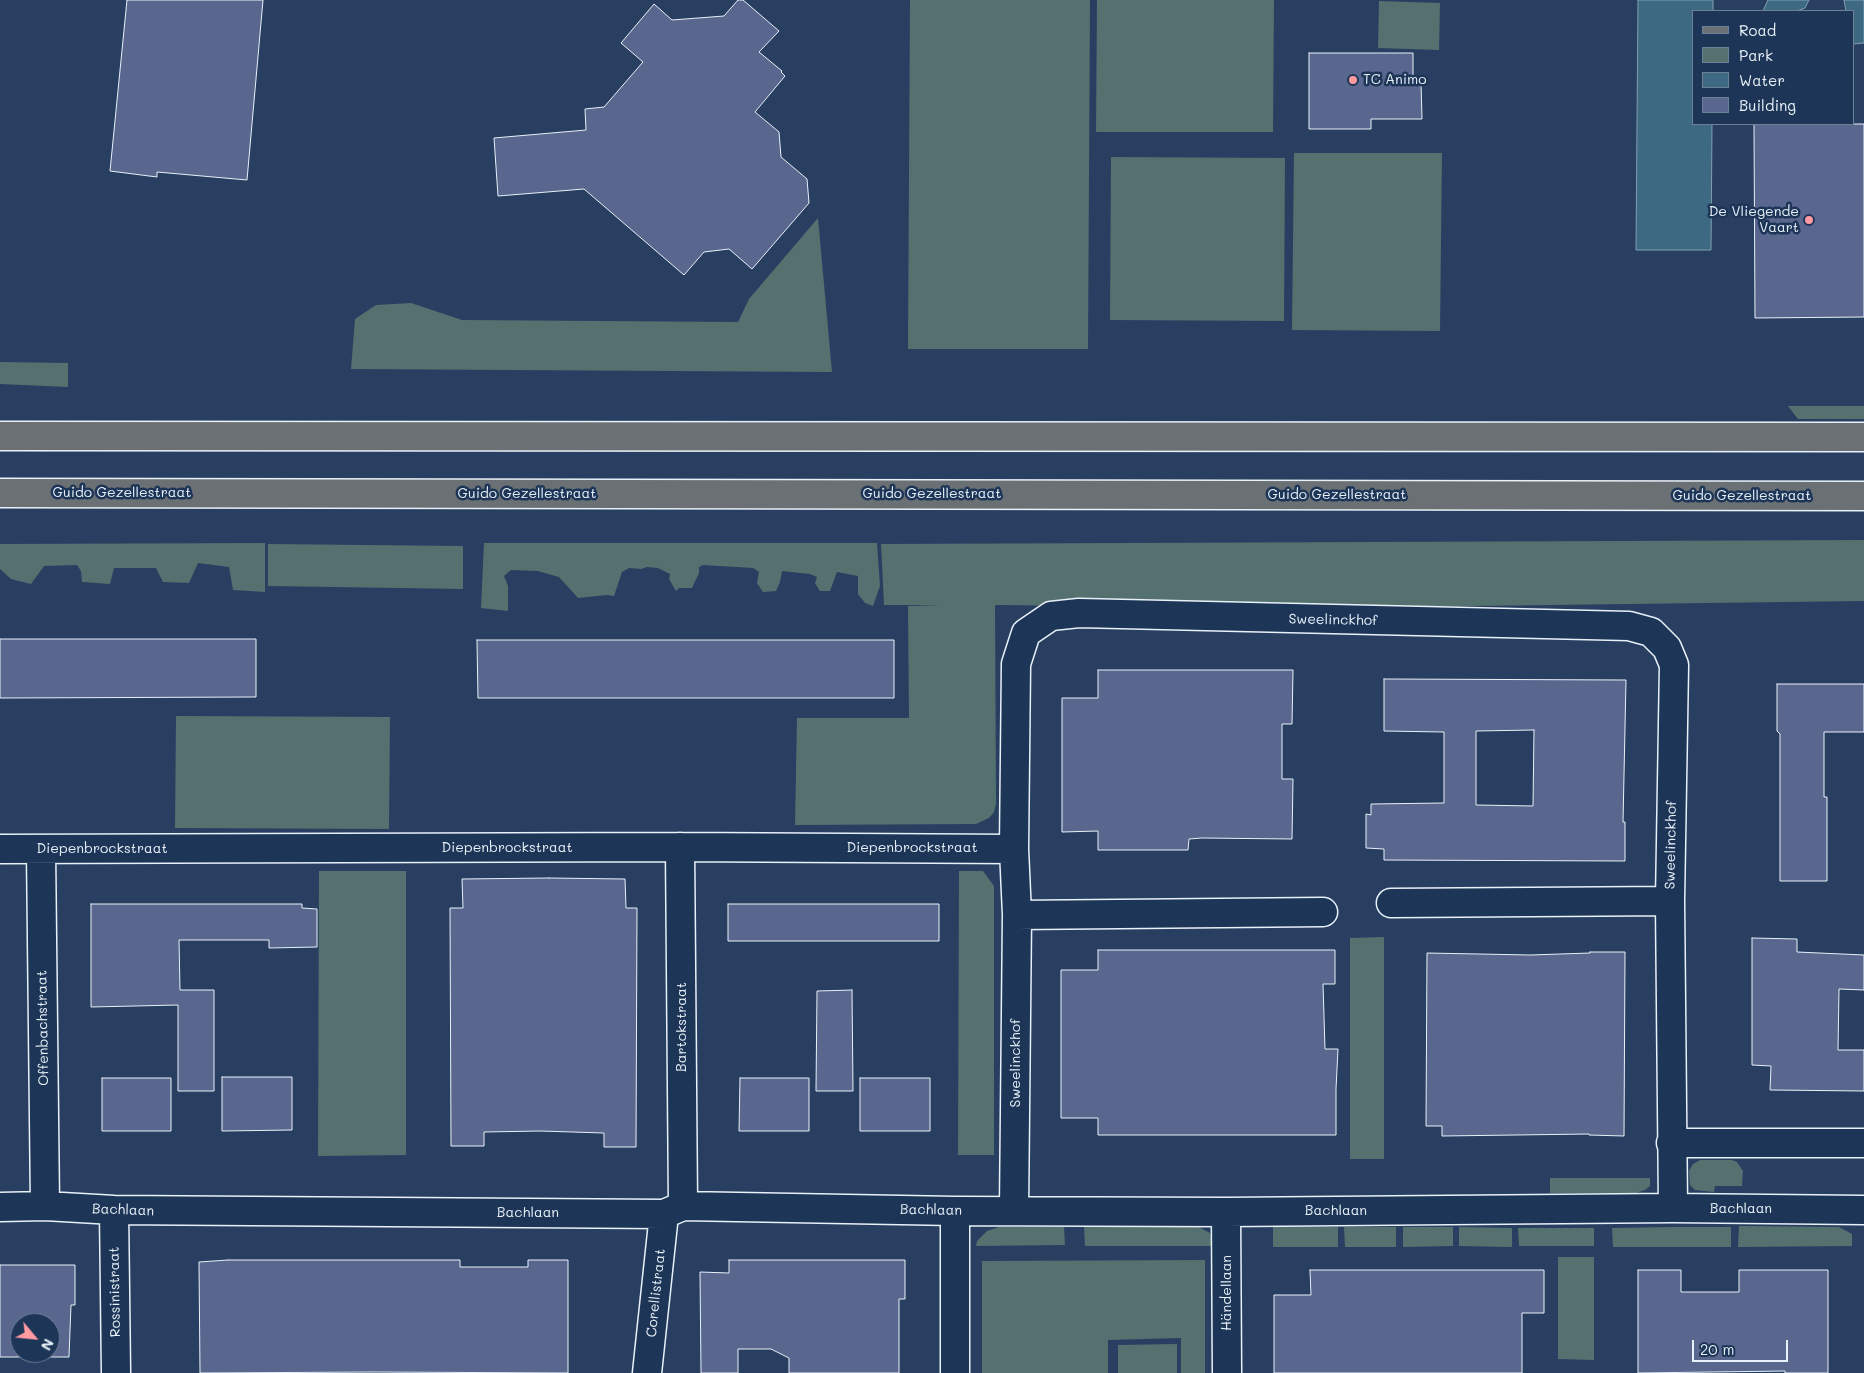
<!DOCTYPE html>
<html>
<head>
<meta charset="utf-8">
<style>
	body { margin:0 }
	#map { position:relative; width:1864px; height:1373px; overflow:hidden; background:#293f62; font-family:Mali,sans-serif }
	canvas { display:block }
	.legend { position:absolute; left:1692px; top:10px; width:162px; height:115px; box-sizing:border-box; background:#1d3557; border:1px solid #6e8097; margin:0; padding:6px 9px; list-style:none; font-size:15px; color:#e8f1f8 }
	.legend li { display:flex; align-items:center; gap:10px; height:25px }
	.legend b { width:25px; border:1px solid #6e8097 }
	.north { position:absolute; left:10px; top:1313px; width:50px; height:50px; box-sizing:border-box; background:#1d3557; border:1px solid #6e8097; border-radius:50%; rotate:118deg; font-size:14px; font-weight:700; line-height:20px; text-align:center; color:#e8f1f8 }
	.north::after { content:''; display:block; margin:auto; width:18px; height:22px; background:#ff9aa2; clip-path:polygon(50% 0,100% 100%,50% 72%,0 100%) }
	.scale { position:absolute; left:1692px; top:1340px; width:96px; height:22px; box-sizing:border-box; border:2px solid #e8f1f8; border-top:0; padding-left:6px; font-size:15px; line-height:18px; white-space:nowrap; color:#e8f1f8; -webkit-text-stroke:4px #1d3557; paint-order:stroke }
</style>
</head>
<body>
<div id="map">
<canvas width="1864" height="1373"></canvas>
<ul class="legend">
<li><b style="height:6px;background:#6b7074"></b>Road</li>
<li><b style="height:14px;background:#54716f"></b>Park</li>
<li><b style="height:14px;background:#3d6982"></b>Water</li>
<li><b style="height:14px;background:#59668e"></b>Building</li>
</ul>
<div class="north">N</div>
<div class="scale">20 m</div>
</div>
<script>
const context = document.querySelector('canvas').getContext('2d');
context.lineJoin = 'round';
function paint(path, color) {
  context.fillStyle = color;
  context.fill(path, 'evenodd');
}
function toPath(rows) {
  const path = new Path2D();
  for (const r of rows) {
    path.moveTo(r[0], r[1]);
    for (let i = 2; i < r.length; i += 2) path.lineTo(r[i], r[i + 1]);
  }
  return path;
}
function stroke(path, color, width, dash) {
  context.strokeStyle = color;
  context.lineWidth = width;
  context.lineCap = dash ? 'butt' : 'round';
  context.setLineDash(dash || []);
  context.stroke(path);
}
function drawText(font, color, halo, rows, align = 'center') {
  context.font = font + ' Mali,sans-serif';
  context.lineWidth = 5;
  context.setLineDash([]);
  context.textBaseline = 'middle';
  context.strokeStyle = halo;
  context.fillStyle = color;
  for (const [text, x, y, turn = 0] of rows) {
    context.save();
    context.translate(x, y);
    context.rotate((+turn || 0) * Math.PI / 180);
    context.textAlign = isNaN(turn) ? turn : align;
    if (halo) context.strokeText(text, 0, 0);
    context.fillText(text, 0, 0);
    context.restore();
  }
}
paint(toPath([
	[910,0,1090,0,1088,349,908,349],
	[1097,0,1274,0,1273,132,1096,132],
	[1379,1,1440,3,1439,50,1378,48],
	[1294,153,1442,153,1440,331,1292,330],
	[1111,157,1285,158,1284,321,1110,320],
	[818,218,832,372,351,369,355,319,376,305,411,303,462,320,738,322,749,299],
	[0,362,68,363,68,387,0,384],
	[1788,406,1864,406,1864,419,1798,419],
	[1864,540,1864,601,1314,608,995,605,996,804,994,812,989,818,976,824,795,825,797,718,909,718,908,606,942,605,884,605,881,544],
	[265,543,265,592,233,590,229,567,198,563,189,583,163,582,156,568,114,568,110,584,82,582,81,571,77,565,44,566,31,584,11,579,0,569,0,544],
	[484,543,877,543,880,586,873,606,865,603,858,594,858,576,837,572,830,591,820,591,815,583,817,577,810,574,782,571,780,582,776,591,763,592,757,583,759,572,753,568,703,565,699,567,699,573,692,588,679,588,676,591,669,579,670,574,658,568,647,567,641,569,629,568,622,572,614,596,607,595,578,598,559,577,538,571,511,570,504,576,508,586,508,611,481,608],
	[268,544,463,546,463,589,268,586],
	[176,716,390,717,389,829,175,828],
	[319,871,406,871,406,1155,318,1156],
	[959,871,983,871,994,886,994,1155,958,1155],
	[1384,937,1384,1159,1350,1159,1350,938],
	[1700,1160,1732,1160,1737,1162,1743,1171,1742,1186,1715,1186,1714,1192,1695,1190,1690,1185,1689,1171,1693,1164],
	[1550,1178,1650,1178,1650,1186,1645,1190,1636,1193,1550,1193],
	[1197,1226,1210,1233,1216,1246,1085,1246,1084,1227],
	[1739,1226,1839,1227,1852,1234,1852,1246,1738,1247],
	[999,1227,1064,1227,1065,1245,976,1246,977,1241,987,1231],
	[1273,1227,1338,1227,1338,1247,1273,1247],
	[1344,1227,1396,1227,1396,1247,1345,1247],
	[1403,1227,1453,1227,1453,1246,1403,1247],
	[1459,1227,1512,1228,1512,1247,1459,1246],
	[1673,1227,1731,1227,1731,1247,1613,1247,1612,1228],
	[1518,1228,1594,1228,1594,1246,1519,1246],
	[1558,1257,1594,1257,1594,1360,1558,1359],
	[1205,1260,1205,1373,1181,1373,1181,1338,1108,1340,1108,1373,982,1373,982,1261],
	[1177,1344,1177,1373,1118,1373,1118,1345]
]), '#54716f');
const water = toPath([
	[1638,0,1713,0,1713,11,1693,11,1693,124,1712,124,1711,250,1636,250,1638,0],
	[1768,0,1809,0,1805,8,1797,11,1763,11,1768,0],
	[1844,0,1864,0,1864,43,1853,44,1853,11,1846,11,1844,0]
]);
paint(water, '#3d6982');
stroke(water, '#819fb1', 1);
const building = toPath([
	[127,0,263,0,247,180,157,172,157,177,110,171,127,0],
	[738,0,743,0,779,31,759,52,782,71,781,72,785,76,755,112,779,132,781,157,807,179,809,203,752,269,729,249,704,252,684,275,584,189,498,196,494,138,586,130,585,109,604,107,643,62,621,43,654,4,672,20,724,16,738,0],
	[1309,53,1413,53,1413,82,1421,82,1422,119,1371,119,1371,129,1309,129,1309,53],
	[1754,124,1864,124,1864,317,1755,318,1754,124],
	[0,639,256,639,256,697,0,698,0,639],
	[477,640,894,640,894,698,478,698,477,640],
	[1098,670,1293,670,1292,724,1282,724,1282,779,1293,779,1292,839,1202,838,1189,839,1188,850,1098,850,1098,831,1062,832,1062,698,1098,698,1098,670],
	[1384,679,1626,680,1623,822,1625,822,1625,861,1384,860,1384,849,1366,848,1366,814,1371,815,1371,804,1444,803,1444,732,1384,731,1384,679],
	[1534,730,1533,806,1476,805,1476,731,1534,730],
	[1777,684,1864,684,1864,732,1824,732,1824,797,1827,797,1827,881,1780,881,1780,734,1777,731,1777,684],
	[549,878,625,879,626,908,637,908,636,1147,604,1147,604,1133,540,1131,484,1132,484,1146,451,1146,450,908,463,908,462,879,549,878],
	[91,904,302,904,302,908,317,909,317,947,269,948,269,940,179,940,180,990,214,990,214,1091,178,1091,178,1005,91,1007,91,904],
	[728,904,939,904,939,941,728,941,728,904],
	[1752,938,1797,939,1797,952,1864,955,1864,990,1839,989,1838,1050,1864,1050,1864,1091,1770,1090,1771,1066,1752,1065,1752,938],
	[1098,950,1335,950,1335,984,1323,984,1325,1049,1338,1049,1336,1089,1336,1135,1098,1135,1098,1118,1061,1118,1061,970,1098,970,1098,950],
	[1590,952,1625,952,1624,1136,1589,1135,1589,1134,1442,1136,1442,1126,1426,1126,1427,953,1530,955,1590,953,1590,952],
	[852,990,853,1091,816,1091,817,991,852,990],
	[222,1077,292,1077,292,1130,222,1131,222,1077],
	[102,1078,171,1078,171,1131,102,1131,102,1078],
	[740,1078,809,1078,809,1131,739,1131,740,1078],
	[860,1078,930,1078,930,1131,860,1131,860,1078],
	[228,1260,460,1260,460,1267,528,1267,528,1260,568,1260,568,1373,374,1372,200,1373,199,1262,228,1260],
	[729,1260,905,1260,905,1299,899,1299,899,1373,789,1373,789,1358,771,1349,738,1349,738,1373,701,1373,700,1272,729,1273,729,1260],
	[0,1265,75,1265,75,1305,71,1305,69,1357,0,1357,0,1265],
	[20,1323,50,1323,50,1353,20,1353,20,1323],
	[1310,1270,1544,1270,1544,1313,1522,1313,1522,1373,1274,1373,1274,1295,1311,1295,1310,1270],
	[1638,1270,1681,1270,1681,1292,1739,1292,1739,1270,1828,1270,1828,1373,1785,1373,1785,1371,1638,1373,1638,1270]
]);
paint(building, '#59668e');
stroke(building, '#e8f1f8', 1);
const minor = toPath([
	[680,847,683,1206],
	[0,849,680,847,1014,849],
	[41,850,45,1206],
	[1391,903,1670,901],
	[1017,915,1323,912],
	[1671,1143,1864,1143],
	[0,1207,45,1206,114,1210,664,1214,683,1206,955,1211,1226,1212,1673,1208,1864,1210],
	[114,1210,116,1373],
	[1014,1210,1017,915,1014,849,1016,664,1026,633,1051,616,1079,613,1629,626,1651,632,1667,648,1674,665,1670,901,1673,1208],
	[1226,1212,1227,1373],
	[647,1373,664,1214],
	[955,1373,955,1211]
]);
const major = toPath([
	[0,436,1864,437],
	[0,493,1864,496]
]);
stroke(minor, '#e8f1f8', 31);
stroke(major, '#e8f1f8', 31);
stroke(minor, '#1d3557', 28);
stroke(major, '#6b7074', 28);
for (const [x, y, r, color] of [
	[1353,80,5,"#ff9aa2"],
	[1809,220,5,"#ff9aa2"]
]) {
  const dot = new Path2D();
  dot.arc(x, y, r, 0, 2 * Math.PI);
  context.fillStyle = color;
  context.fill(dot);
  stroke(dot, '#1d3557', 2);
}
drawText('14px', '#e8f1f8', '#1d3557', [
	["TC Animo",1363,80],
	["De Vliegende",1799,212,"right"],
	["Vaart",1799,228,"right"]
], 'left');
drawText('14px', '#e8f1f8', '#1d3557', [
	["Guido Gezellestraat",122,493],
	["Guido Gezellestraat",527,494],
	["Guido Gezellestraat",932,494],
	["Guido Gezellestraat",1337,495],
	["Guido Gezellestraat",1742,496],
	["Sweelinckhof",1333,620,1],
	["Sweelinckhof",1671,845,-89],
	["Diepenbrockstraat",507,848],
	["Diepenbrockstraat",912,848],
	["Diepenbrockstraat",102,849],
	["Bartokstraat",682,1027,-90],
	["Offenbachstraat",43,1028,-91],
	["Sweelinckhof",1016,1063,-90],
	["Bachlaan",1741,1209],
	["Bachlaan",123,1210,2],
	["Bachlaan",931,1210,1],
	["Bachlaan",1336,1211],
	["Bachlaan",528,1213],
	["Rossinistraat",115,1292,-91],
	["Corellistraat",656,1293,-84],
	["Händellaan",1227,1293,-90]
]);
</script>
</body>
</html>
